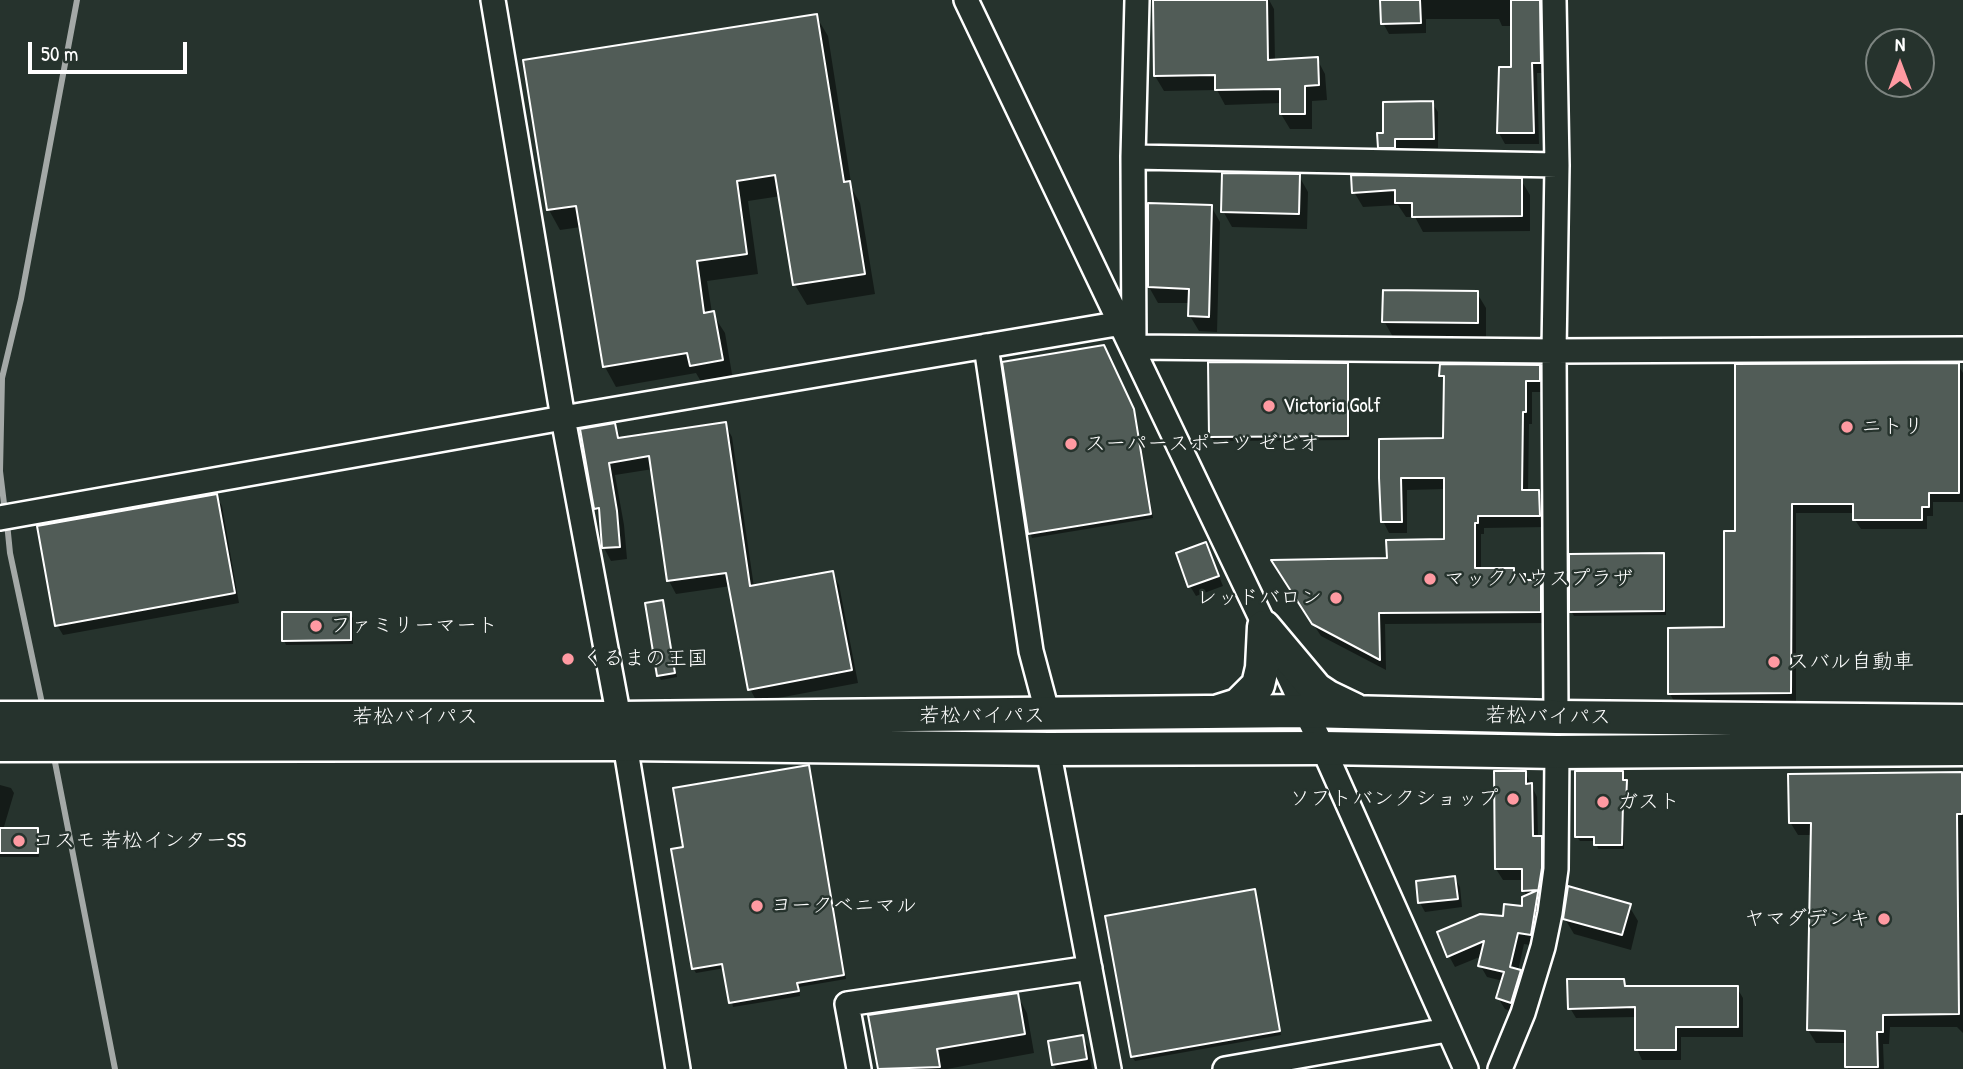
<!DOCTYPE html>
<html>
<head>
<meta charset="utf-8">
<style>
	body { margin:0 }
	#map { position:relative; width:1963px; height:1069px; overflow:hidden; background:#26332d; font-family:"Patrick Hand",sans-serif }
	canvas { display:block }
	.north { position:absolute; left:1865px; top:28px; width:70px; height:70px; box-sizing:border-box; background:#26332d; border:2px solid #7d8581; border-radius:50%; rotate:0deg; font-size:19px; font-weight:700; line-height:28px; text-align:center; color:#fff }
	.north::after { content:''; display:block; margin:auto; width:24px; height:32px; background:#ff9aa2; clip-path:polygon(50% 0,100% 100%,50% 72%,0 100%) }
	.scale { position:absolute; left:28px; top:42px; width:159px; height:32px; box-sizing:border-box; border:4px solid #fff; border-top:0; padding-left:9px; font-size:21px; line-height:24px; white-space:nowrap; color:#fff; -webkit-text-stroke:5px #26332d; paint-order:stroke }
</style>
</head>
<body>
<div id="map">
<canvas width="1963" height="1069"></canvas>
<div class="north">N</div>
<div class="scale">50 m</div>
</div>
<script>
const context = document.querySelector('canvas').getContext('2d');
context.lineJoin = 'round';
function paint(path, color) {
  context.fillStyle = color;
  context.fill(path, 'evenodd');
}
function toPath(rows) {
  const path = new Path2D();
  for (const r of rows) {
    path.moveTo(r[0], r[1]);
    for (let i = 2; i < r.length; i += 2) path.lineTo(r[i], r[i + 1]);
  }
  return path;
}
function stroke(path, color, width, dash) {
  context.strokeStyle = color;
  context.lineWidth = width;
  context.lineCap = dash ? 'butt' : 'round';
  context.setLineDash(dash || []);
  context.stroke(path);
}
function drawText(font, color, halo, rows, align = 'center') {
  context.font = font + ' "Patrick Hand","Klee One",sans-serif';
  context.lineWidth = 5;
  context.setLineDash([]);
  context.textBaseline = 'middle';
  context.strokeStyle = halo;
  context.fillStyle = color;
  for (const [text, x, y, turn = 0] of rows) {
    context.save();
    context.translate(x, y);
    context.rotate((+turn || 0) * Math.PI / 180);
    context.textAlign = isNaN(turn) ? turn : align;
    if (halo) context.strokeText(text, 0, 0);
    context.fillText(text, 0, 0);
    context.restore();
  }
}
paint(toPath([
	[1154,0,1269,0,1274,9,1275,61,1317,59,1325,74,1327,100,1312,101,1312,129,1290,129,1281,114,1281,103,1225,105,1217,90,1164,91,1155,76],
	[1382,0,1545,0,1546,73,1537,73,1539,144,1505,144,1499,133,1512,69,1512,26,1502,26,1499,19,1426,19,1426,33,1389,34,1383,23],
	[816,16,828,36,852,189,860,203,875,294,807,305,795,285,781,196,748,201,758,274,707,281,712,313,725,333,733,380,703,385,696,373,616,387,605,367,581,227,560,230,549,210,525,61],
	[1432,103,1438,112,1438,148,1400,148,1400,157,1385,157,1379,147,1385,135],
	[1299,176,1308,192,1307,229,1232,227,1223,211],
	[1521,180,1530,195,1530,231,1423,232,1415,217,1406,217,1398,205,1363,207,1354,192],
	[1211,206,1220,222,1217,332,1199,331,1190,316,1190,303,1158,303,1149,287],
	[1477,293,1486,308,1486,338,1393,337,1384,321],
	[1106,352,1136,415,1153,518,1032,538,1030,533],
	[1346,365,1349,369,1350,440,1214,441,1211,437],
	[1958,365,1963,373,1963,502,1933,502,1933,516,1927,516,1927,529,1861,529,1855,520,1855,513,1796,513,1796,702,1675,703,1670,694,1726,629,1737,532],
	[1539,367,1546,379,1546,392,1532,392,1532,424,1529,424,1528,492,1538,492,1545,504,1546,527,1484,528,1484,534,1481,534,1481,570,1513,570,1516,576,1524,576,1527,581,1540,581,1547,593,1547,623,1385,624,1386,670,1321,636,1280,572,1388,560,1445,541,1445,489,1407,490,1407,533,1389,533,1383,521,1381,441,1444,440,1446,384,1441,375],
	[725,424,732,437,754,587,832,573,839,585,858,683,757,702,750,689,731,586,676,594,669,581,653,469,615,475,624,525,627,559,611,561,604,548,601,517,596,508,614,425,622,439],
	[216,496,222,506,239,603,63,635,57,625],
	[1206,544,1223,586,1196,596,1190,586],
	[1663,555,1665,559,1666,615,1574,616,1571,611],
	[662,602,677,677,661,680,658,675],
	[350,614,353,618,353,644,286,645,284,640],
	[809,767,811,772,846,979,799,987,800,996,733,1007,725,968,696,973,693,968],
	[1525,772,1537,797,1538,837,1541,837,1548,849,1537,946,1524,944,1518,971,1527,983,1518,1014,1505,1009,1498,998,1503,981,1487,977,1480,965,1482,956,1455,967,1449,956,1504,918,1524,908,1527,897,1524,891,1524,880,1503,880,1496,869],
	[1622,772,1628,786,1628,809,1624,809,1624,849,1598,849,1596,841,1580,841,1577,837],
	[1963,774,1963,1033,1957,1027,1890,1027,1889,1044,1883,1044,1884,1069,1848,1069,1847,1043,1816,1043,1808,1030,1812,835,1798,835,1790,822,1790,776],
	[0,785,11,788,14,793,3,830,37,830,39,835,39,857,0,857],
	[1454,878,1460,887,1462,907,1425,912,1420,903,1417,882],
	[1254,891,1281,1035,1135,1061,1132,1057],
	[1629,906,1638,921,1631,950,1574,934,1565,919],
	[1623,980,1628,988,1737,988,1743,998,1743,1037,1681,1037,1681,1060,1642,1060,1637,1049,1637,1017,1576,1018,1570,1008],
	[1017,995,1027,1013,1034,1053,947,1069,876,1069],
	[1082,1037,1088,1047,1092,1069,1056,1069,1053,1064]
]), '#0007');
stroke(toPath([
	[5,512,0,471,2,378,21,299,77,0],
	[7,523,10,553,43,708],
	[53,752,115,1069]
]), '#a4a9a7', 6);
const building = toPath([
	[1153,0,1267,0,1268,60,1318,57,1319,85,1305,86,1305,114,1280,114,1280,89,1215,90,1215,75,1154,76,1153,0],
	[1380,0,1420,0,1421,23,1381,24,1380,0],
	[1511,0,1540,0,1541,63,1532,63,1534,133,1497,133,1499,67,1511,67,1511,0],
	[817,14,844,182,850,181,865,274,793,285,775,175,737,181,747,254,697,261,704,313,714,311,723,360,690,366,687,353,603,367,576,206,547,210,523,60,817,14],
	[1433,101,1434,139,1395,139,1395,148,1378,148,1377,133,1383,133,1383,102,1433,101],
	[1222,173,1300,174,1299,214,1221,212,1222,173],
	[1351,175,1522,178,1522,216,1412,217,1412,203,1395,203,1395,190,1352,193,1351,175],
	[1148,203,1212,205,1209,317,1188,316,1189,289,1148,287,1148,203],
	[1383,290,1478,291,1478,323,1382,322,1383,290],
	[1104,345,1134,409,1151,514,1028,534,1002,362,1104,345],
	[1208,362,1348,363,1348,436,1209,437,1208,362],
	[1959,363,1959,493,1929,493,1929,507,1922,507,1922,520,1853,520,1853,504,1792,504,1791,693,1668,694,1668,628,1724,627,1724,531,1735,531,1735,364,1959,363],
	[1440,364,1540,365,1540,381,1526,381,1526,412,1523,412,1522,490,1539,490,1540,516,1478,516,1478,523,1475,523,1475,568,1514,568,1514,574,1525,574,1525,580,1541,580,1541,612,1379,613,1380,660,1312,624,1271,560,1387,558,1386,540,1444,539,1444,478,1401,478,1402,522,1381,522,1379,478,1379,439,1443,438,1444,376,1439,376,1440,364],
	[726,422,750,586,833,571,852,670,748,690,726,573,667,581,649,456,609,463,617,511,620,547,602,548,599,508,594,509,580,429,615,423,618,438,726,422],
	[217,494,235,593,55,626,37,526,217,494],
	[1206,542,1219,576,1188,587,1176,553,1206,542],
	[1664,553,1664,611,1569,612,1569,554,1664,553],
	[663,600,675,673,657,676,645,603,663,600],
	[282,612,351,612,351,640,282,641,282,612],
	[809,765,844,975,797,983,799,991,729,1003,722,964,692,969,671,849,683,847,673,788,809,765],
	[1494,771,1526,771,1526,784,1532,783,1533,836,1542,836,1542,868,1531,935,1518,933,1510,967,1521,970,1511,1003,1496,998,1504,972,1478,966,1484,941,1447,957,1437,932,1480,914,1503,916,1504,904,1522,906,1522,897,1538,890,1522,891,1522,869,1495,869,1494,771],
	[1575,771,1623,771,1623,780,1627,780,1626,804,1623,804,1622,845,1594,845,1594,837,1575,837,1575,771],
	[1962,772,1962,814,1957,814,1959,1014,1883,1015,1883,1032,1877,1032,1878,1067,1845,1067,1845,1031,1807,1030,1811,823,1789,823,1788,774,1962,772],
	[0,828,38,828,38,853,0,853,0,828],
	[1455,876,1458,899,1418,903,1416,881,1455,876],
	[1568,886,1631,904,1622,935,1563,919,1568,886],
	[1255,889,1280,1031,1131,1057,1105,916,1255,889],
	[1567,979,1624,979,1625,986,1738,986,1738,1027,1676,1027,1676,1050,1635,1050,1635,1007,1568,1009,1567,979],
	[1018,993,1025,1034,937,1049,940,1067,878,1069,868,1015,1018,993],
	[1083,1035,1087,1059,1052,1065,1048,1041,1083,1035]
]);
paint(building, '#515c57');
stroke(building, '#fff', 2);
const minor = toPath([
	[493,0,563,418,619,718],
	[966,0,1323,748,1466,1069],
	[1137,0,1133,157,1134,347,1554,351,1963,349],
	[1554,0,1557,165,1554,351,1556,717],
	[1133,157,1557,165],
	[986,346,1031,651,1048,715],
	[0,518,563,418,1122,323],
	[625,744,678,1069],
	[1048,749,1109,1069],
	[859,1069,847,1004,1090,968],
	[1225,1069,1447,1030],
	[1500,1069,1523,1013,1543,947,1550,913,1556,869,1557,752]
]);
const highway = toPath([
	[1264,627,1316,689,1328,697,1355,710],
	[1219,711,1238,705,1258,685,1262,668,1264,627],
	[0,718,619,718,1304,711,1556,717,1963,721],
	[0,745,625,744,1048,749,1323,748,1557,752,1963,749]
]);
stroke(minor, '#fff', 28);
stroke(highway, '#fff', 37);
stroke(minor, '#26332d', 23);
stroke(highway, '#26332d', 32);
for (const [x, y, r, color] of [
	[1269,406,7,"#ff9aa2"],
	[1847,427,7,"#ff9aa2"],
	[1071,444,7,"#ff9aa2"],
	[1430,579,7,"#ff9aa2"],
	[1336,598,7,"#ff9aa2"],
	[316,626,7,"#ff9aa2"],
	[568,659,7,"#ff9aa2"],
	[1774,662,7,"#ff9aa2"],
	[1513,799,7,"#ff9aa2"],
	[1603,802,7,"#ff9aa2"],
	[19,841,7,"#ff9aa2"],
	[757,906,7,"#ff9aa2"],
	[1884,919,7,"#ff9aa2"]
]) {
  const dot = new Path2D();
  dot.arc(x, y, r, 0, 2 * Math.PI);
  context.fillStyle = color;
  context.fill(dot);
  stroke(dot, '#26332d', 2.5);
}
drawText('21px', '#fff', '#26332d', [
	["Victoria Golf",1283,406],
	["ニトリ",1861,427],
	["スーパースポーツ ゼビオ",1085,444],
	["マックハウスプラザ",1444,579],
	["レッドバロン",1322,598,"right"],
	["ファミリーマート",330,626],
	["くるまの王国",582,659],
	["スバル自動車",1788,662],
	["ソフトバンクショップ",1499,799,"right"],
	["ガスト",1617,802],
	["コスモ 若松インターSS",33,841],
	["ヨークベニマル",771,906],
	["ヤマダデンキ",1870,919,"right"]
], 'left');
drawText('21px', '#fff', '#26332d', [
	["若松バイパス",982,716],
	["若松バイパス",415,717],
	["若松バイパス",1548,717,1]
]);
</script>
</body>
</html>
